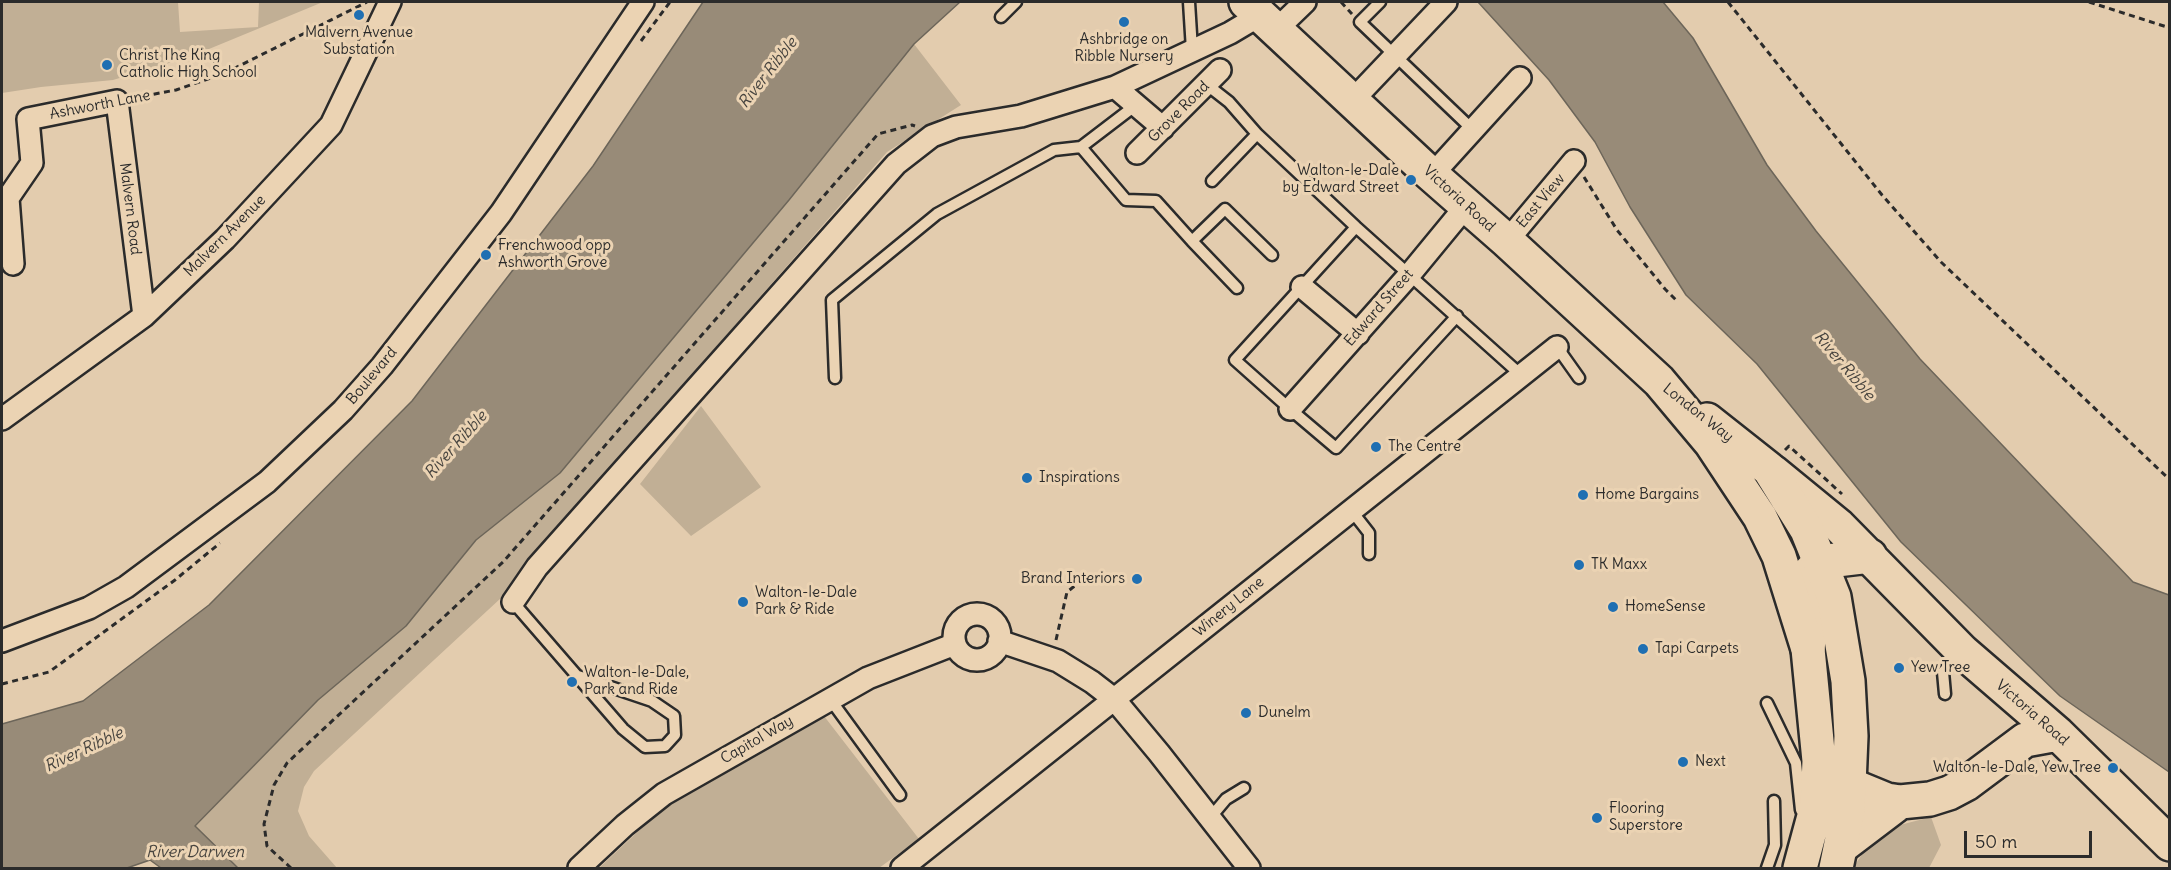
<!DOCTYPE html>
<html>
<head>
<meta charset="utf-8">
<style>
	body { margin:0 }
	#map { position:relative; width:2171px; height:870px; overflow:hidden; background:#e3ccae; font-family:Delius,sans-serif }
	canvas { display:block }
	.frame { position:absolute; inset:0; border:3px solid #2b2b2b; pointer-events:none }
	.scale { position:absolute; left:1964px; top:831px; width:128px; height:27px; box-sizing:border-box; border:3px solid #2b2b2b; border-top:0; padding-left:8px; font-size:18px; line-height:21px; white-space:nowrap; color:#2b2b2b; -webkit-text-stroke:4px #ebd3b3; paint-order:stroke }
</style>
</head>
<body>
<div id="map">
<canvas width="2171" height="870"></canvas>
<div class="frame"></div>
<div class="scale">50 m</div>
</div>
<script>
const context = document.querySelector('canvas').getContext('2d');
context.lineJoin = 'round';
function paint(path, color) {
  context.fillStyle = color;
  context.fill(path, 'evenodd');
}
function toPath(rows) {
  const path = new Path2D();
  for (const r of rows) {
    if (r.length === 3) {
      path.moveTo(r[0] + r[2], r[1]);
      path.arc(r[0], r[1], r[2], 0, 2 * Math.PI);
      continue;
    }
    path.moveTo(r[0], r[1]);
    for (let i = 2; i < r.length; i += 2) path.lineTo(r[i], r[i + 1]);
  }
  return path;
}
function stroke(path, color, width, dash) {
  context.strokeStyle = color;
  context.lineWidth = width;
  context.lineCap = dash ? 'butt' : 'round';
  context.setLineDash(dash || []);
  context.stroke(path);
}
function drawText(font, color, halo, rows, align = 'center') {
  context.font = font + ' Delius,sans-serif';
  context.lineWidth = 6;
  context.setLineDash([]);
  context.textBaseline = 'middle';
  context.strokeStyle = halo;
  context.fillStyle = color;
  for (const [text, x, y, turn = 0] of rows) {
    context.save();
    context.translate(x, y);
    context.rotate((+turn || 0) * Math.PI / 180);
    context.textAlign = isNaN(turn) ? turn : align;
    if (halo) context.strokeText(text, 0, 0);
    context.fillText(text, 0, 0);
    context.restore();
  }
}
paint(toPath([
	[2,2,178,2,180,32,258,27,259,2,323,2,192,56,113,80,41,87,2,93],
	[914,44,961,105,887,152,529,560,501,598,314,771,304,787,298,811,309,836,337,868,238,868,195,827,318,700,406,626,476,540,560,473,789,200],
	[701,406,761,487,691,536,640,484],
	[824,716,919,839,879,868,599,868,663,808],
	[1931,817,1941,845,1929,868,1853,868,1870,842,1900,825]
]), '#c1af95');
const water = toPath([
	[703,2,960,2,914,44,789,200,560,473,476,540,406,626,318,700,195,826,238,868,161,868,150,860,127,868,2,868,2,724,83,701,209,605,412,401,593,166,703,2],
	[1478,2,1663,2,1693,38,1767,165,1816,231,1920,359,2133,582,2169,595,2169,772,2060,696,1901,542,1757,364,1686,295,1630,207,1595,142,1549,80,1478,2]
]);
paint(water, '#988b78');
stroke(water, '#6c6559', 1.5);
const lane = toPath([
	[1189,2,1192,50],
	[1380,2,1360,22,1473,130],
	[1001,17,1016,2],
	[1206,84,1229,102,1257,134,1356,227,1521,375],
	[1081,147,1126,200,1156,201,1192,241,1225,209,1272,255],
	[1212,181,1257,134],
	[1356,227,1235,360,1290,409,1336,448,1457,316],
	[1192,241,1237,288],
	[1557,347,1579,378],
	[835,378,832,300,937,214,1054,150,1081,147,1136,105],
	[1351,510,1369,533,1369,554],
	[513,602,623,729,645,747,665,746,675,735,674,716,652,701,578,676],
	[1945,694,1943,672,1961,654],
	[830,699,900,795],
	[1767,703,1796,763,1801,810],
	[1210,818,1226,799,1244,788],
	[1767,868,1775,845,1774,801]
]);
const street = toPath([
	[1276,30,1305,2],
	[1115,87,1163,128],
	[1352,101,1446,2],
	[1137,153,1220,70],
	[1432,175,1520,78],
	[1507,241,1574,161],
	[13,264,8,198,32,163,28,119,117,101,144,316],
	[1302,287,1358,334],
	[1290,409,1410,274,1466,206],
	[2,419,144,316,225,239,331,125,390,2],
	[513,602,537,567,896,164,932,136,956,127,1021,116,1115,87,1230,33,1262,14],
	[977,637,23],
	[2,641,89,608,126,587,267,482,343,410,382,366,501,213,643,2],
	[999,641,1058,661,1092,682,1114,699,1159,753,1249,868],
	[579,868,625,825,664,794,868,678,955,644],
	[902,868,1557,347]
]);
const primary = toPath([
	[1773,472,1839,526,1963,652,2058,734,2170,844],
	[1808,649,1813,605,1810,572,1820,562,1870,556],
	[1829,768,1848,784,1887,800,1900,802,1930,799,1949,793,1966,784,2025,740,2058,734],
	[1842,846,1900,802]
]);
const highway = toPath([
	[1246,2,1426,170,1507,241,1659,381,1711,443,1760,517,1779,556,1808,649,1819,761,1817,805,1800,868],
	[1707,420,1769,469,1807,530,1834,597,1848,681,1851,736,1848,809,1836,868]
]);
stroke(lane, '#2b2b2b', 15);
stroke(street, '#2b2b2b', 26);
stroke(primary, '#2b2b2b', 38);
stroke(highway, '#2b2b2b', 38);
stroke(toPath([
	[1341,2,1352,14],
	[1728,2,1882,195,1941,262,2170,480],
	[2089,2,2170,28],
	[641,41,670,2],
	[133,98,176,90,225,73,367,2],
	[1584,177,1617,230,1665,289,1678,302],
	[1785,450,1789,446,1842,494],
	[1056,640,1067,592,1077,584],
	[2,684,49,672,175,580,220,543],
	[291,868,267,846,264,824,274,785,287,763,503,562,878,134,912,125,915,126]
]), '#2b2b2b', 3, [6, 4.5]);
stroke(lane, '#ebd3b3', 10);
stroke(street, '#ebd3b3', 21);
stroke(primary, '#ebd3b3', 33);
stroke(highway, '#ebd3b3', 33);
for (const [x, y, r, color] of [
	[359,15,6,"#1f6fb2"],
	[1124,22,6,"#1f6fb2"],
	[107,65,6,"#1f6fb2"],
	[1411,180,6,"#1f6fb2"],
	[486,255,6,"#1f6fb2"],
	[1376,447,6,"#1f6fb2"],
	[1027,478,6,"#1f6fb2"],
	[1583,495,6,"#1f6fb2"],
	[1579,565,6,"#1f6fb2"],
	[1137,579,6,"#1f6fb2"],
	[743,602,6,"#1f6fb2"],
	[1613,607,6,"#1f6fb2"],
	[1643,649,6,"#1f6fb2"],
	[1899,668,6,"#1f6fb2"],
	[572,682,6,"#1f6fb2"],
	[1246,713,6,"#1f6fb2"],
	[1683,762,6,"#1f6fb2"],
	[2113,768,6,"#1f6fb2"],
	[1597,818,6,"#1f6fb2"]
]) {
  const dot = new Path2D();
  dot.arc(x, y, r, 0, 2 * Math.PI);
  context.fillStyle = color;
  context.fill(dot);
  stroke(dot, '#ebd3b3', 2);
}
drawText('15px', '#2b2b2b', '#ebd3b3', [
	["Malvern Avenue",359,33,"center"],
	["Substation",359,50,"center"],
	["Ashbridge on",1124,40,"center"],
	["Ribble Nursery",1124,57,"center"],
	["Christ The King",119,56],
	["Catholic High School",119,73],
	["Walton-le-Dale",1399,171,"right"],
	["by Edward Street",1399,188,"right"],
	["Frenchwood opp",498,246],
	["Ashworth Grove",498,263],
	["The Centre",1388,447],
	["Inspirations",1039,478],
	["Home Bargains",1595,495],
	["TK Maxx",1591,565],
	["Brand Interiors",1125,579,"right"],
	["Walton-le-Dale",755,593],
	["Park & Ride",755,610],
	["HomeSense",1625,607],
	["Tapi Carpets",1655,649],
	["Yew Tree",1911,668],
	["Walton-le-Dale,",584,673],
	["Park and Ride",584,690],
	["Dunelm",1258,713],
	["Next",1695,762],
	["Walton-le-Dale, Yew Tree",2101,768,"right"],
	["Flooring",1609,809],
	["Superstore",1609,826]
], 'left');
drawText('15px', '#2b2b2b', '#ebd3b3', [
	["Ashworth Lane",100,105,-11],
	["Grove Road",1179,112,-45],
	["Victoria Road",1459,199,42],
	["East View",1541,201,-50],
	["Malvern Road",130,209,83],
	["Malvern Avenue",225,236,-45],
	["Edward Street",1379,308,-49],
	["Boulevard",372,376,-50],
	["London Way",1698,413,38],
	["Winery Lane",1229,607,-39],
	["Victoria Road",2032,713,41],
	["Capitol Way",757,740,-30]
]);
drawText('italic 16px', '#46433e', '#ebd3b3', [
	["River Ribble",768,73,-52],
	["River Ribble",1844,366,50],
	["River Ribble",456,445,-48],
	["River Ribble",84,750,-25],
	["River Darwen",195,852]
]);
</script>
</body>
</html>
